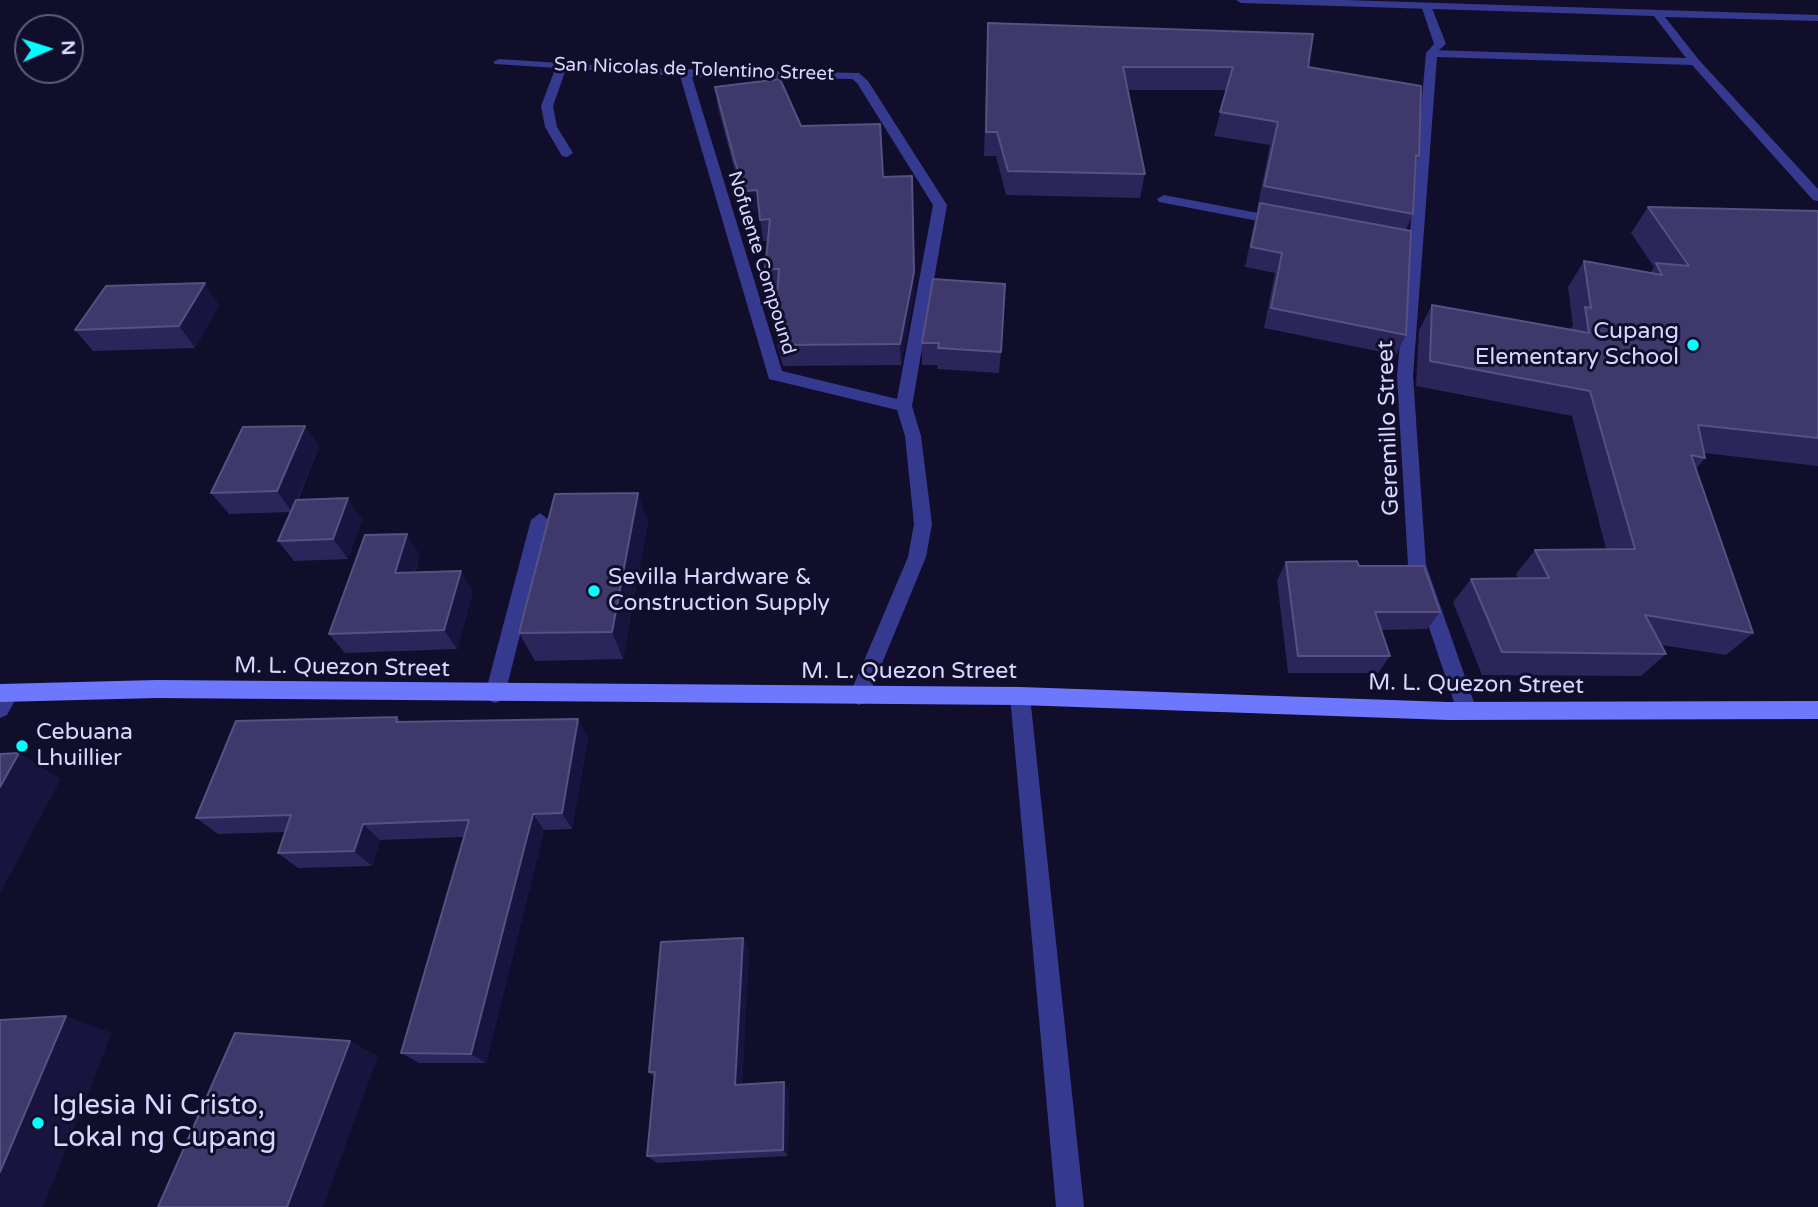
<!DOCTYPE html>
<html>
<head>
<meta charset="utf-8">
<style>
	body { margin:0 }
	#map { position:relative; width:1818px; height:1207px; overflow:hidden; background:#100e2a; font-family:"Varela Round",sans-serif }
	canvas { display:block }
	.north { position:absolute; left:14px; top:14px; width:70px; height:70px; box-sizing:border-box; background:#100e2a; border:2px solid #605e7f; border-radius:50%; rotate:87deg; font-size:19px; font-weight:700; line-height:28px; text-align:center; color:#d8d7ff }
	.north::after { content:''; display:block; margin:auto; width:24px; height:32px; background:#03feff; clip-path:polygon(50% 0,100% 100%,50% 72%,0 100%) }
</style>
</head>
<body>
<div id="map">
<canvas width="1818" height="1207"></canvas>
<div class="north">N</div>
</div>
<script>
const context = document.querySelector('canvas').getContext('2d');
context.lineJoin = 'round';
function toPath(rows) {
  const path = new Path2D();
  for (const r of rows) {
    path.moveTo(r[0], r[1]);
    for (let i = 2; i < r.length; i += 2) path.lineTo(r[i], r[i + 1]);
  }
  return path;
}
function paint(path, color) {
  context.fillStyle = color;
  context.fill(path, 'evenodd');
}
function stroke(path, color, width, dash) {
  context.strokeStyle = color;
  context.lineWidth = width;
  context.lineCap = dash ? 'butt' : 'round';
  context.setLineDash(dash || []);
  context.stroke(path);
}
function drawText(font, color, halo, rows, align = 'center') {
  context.font = font + ' "Varela Round",sans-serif';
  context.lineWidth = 6;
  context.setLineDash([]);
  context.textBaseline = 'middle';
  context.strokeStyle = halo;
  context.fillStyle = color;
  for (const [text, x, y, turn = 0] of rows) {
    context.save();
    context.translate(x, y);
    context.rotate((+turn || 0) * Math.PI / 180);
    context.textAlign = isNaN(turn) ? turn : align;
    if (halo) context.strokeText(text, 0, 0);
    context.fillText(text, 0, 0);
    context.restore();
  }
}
paint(toPath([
	[1427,5,1432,8,1446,44,1432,56,1426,53,1434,44,1422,8,1427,5],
	[557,64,567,66,553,106,557,127,573,153,567,157,562,156,545,127,541,106,557,64],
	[1164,195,1279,217,1286,221,1279,225,1159,202,1157,199,1164,195],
	[540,513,549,520,505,694,502,700,495,703,488,700,485,694,531,520,540,513]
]), '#353a8e');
paint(toPath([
	[9,684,16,687,19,693,7,715,0,718,0,690,9,684]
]), '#353a8e');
paint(toPath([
	[1236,0,1345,0,1818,15,1818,21,1665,17,1699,60,1818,189,1818,201,1813,200,1692,65,1437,57,1413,376,1426,565,1477,711,1474,717,1467,720,1460,717,1457,711,1408,565,1397,376,1426,53,1432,50,1686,58,1654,16,1241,3,1236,0],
	[499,59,638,68,859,73,868,81,947,205,912,406,921,436,932,524,926,557,866,702,859,705,852,702,849,696,908,557,914,524,905,436,897,410,769,379,680,76,495,64,493,62,499,59],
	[692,77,852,79,857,83,933,205,897,399,782,371,692,77],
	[1020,687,1027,690,1030,696,1084,1207,1056,1207,1010,696,1013,690,1020,687]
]), '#353a8e');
paint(toPath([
	[157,680,1020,687,1448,702,1818,701,1818,719,1448,720,1020,705,157,698,0,702,0,684,157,680]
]), '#6e78ff');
paint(toPath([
	[988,23,1308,67,1419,156,1415,164,1413,214,1406,230,1406,335,1396,355,1264,328,1275,273,1245,267,1254,223,1258,210,1257,210,1270,145,1214,136,1226,90,1128,90,1145,174,1140,198,1006,195,996,156,984,156],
	[715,87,801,126,883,177,914,272,914,293,901,365,783,366,778,348,775,327,778,291,768,291,765,269,768,241,763,241,759,211,749,212,738,183,718,108],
	[1648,207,1818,211,1818,466,1704,453,1705,458,1696,469,1753,633,1726,655,1661,645,1666,654,1641,676,1482,675,1453,602,1471,579,1518,578,1516,574,1535,550,1606,549,1572,416,1416,386,1419,330,1432,305,1570,329,1573,326,1568,287,1584,261,1650,273,1654,267,1631,233],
	[933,279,1001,352,999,373,937,369,938,365,922,365,922,343],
	[219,305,195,348,93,351,75,330],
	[305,426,319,447,298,500,362,519,348,559,294,561,278,541,290,512,229,514,211,493],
	[648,522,623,659,535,661,519,633],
	[420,555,415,573,473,591,457,649,345,653,329,634],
	[1286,562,1359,566,1440,612,1427,629,1381,630,1390,656,1378,673,1288,673,1277,580],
	[397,717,401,722,588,737,572,829,544,830,486,1063,419,1063,401,1053,464,837,380,840,372,866,298,868,278,853,285,832,218,834,196,818],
	[743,938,749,951,742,1084,784,1082,789,1091,788,1156,657,1163,647,1156,654,1077,649,1072]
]), '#2b2559');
paint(toPath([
	[757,190,760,211,749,212,746,191],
	[914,272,914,293,901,365,900,344],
	[205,283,219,305,195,348,179,326],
	[305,426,319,447,292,512,277,491],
	[638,493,648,522,623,659,612,632],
	[348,498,362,519,348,559,333,539],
	[407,534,420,555,408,593,395,573],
	[461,571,473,591,457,649,444,630],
	[578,719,588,737,572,829,562,813],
	[19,753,61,779,0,893,0,787],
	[533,814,544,830,486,1063,471,1054],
	[363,824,380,840,372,866,354,851],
	[743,938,749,951,742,1093,735,1085],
	[66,1016,112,1033,43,1207,0,1207,0,1172],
	[350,1041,378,1056,323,1207,287,1207],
	[784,1082,789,1091,788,1156,783,1150]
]), '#18143f');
const building = toPath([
	[988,23,1313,34,1308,67,1421,86,1419,156,1416,155,1413,214,1264,186,1278,122,1220,112,1233,67,1123,67,1145,174,1008,171,997,132,986,132,988,23],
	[780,79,801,126,880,124,883,177,912,176,914,272,900,344,780,345,775,327,779,269,765,269,770,219,760,220,757,190,746,191,735,162,715,87,780,79],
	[1260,203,1411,231,1406,335,1271,308,1282,253,1251,247,1260,203],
	[1648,207,1818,211,1818,438,1698,425,1705,458,1691,455,1753,633,1645,615,1666,654,1502,652,1471,579,1549,578,1535,550,1635,549,1590,391,1430,361,1432,305,1589,333,1585,307,1591,308,1584,261,1662,275,1656,263,1689,266,1648,207],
	[933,279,1005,284,1001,352,938,348,939,343,922,343,933,279],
	[205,283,179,326,75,330,106,286,205,283],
	[305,426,277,491,211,493,243,427,305,426],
	[638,493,612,632,519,633,555,494,638,493],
	[348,498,333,539,278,541,296,500,348,498],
	[407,534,395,573,461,571,444,630,329,634,365,535,407,534],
	[1357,561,1359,566,1424,566,1440,612,1375,612,1390,656,1298,656,1286,562,1357,561],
	[397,717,396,722,578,719,562,813,533,814,471,1054,401,1053,469,820,363,824,354,851,278,853,291,815,196,818,236,721,397,717],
	[19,753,0,787,0,754,19,753],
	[743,938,735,1085,784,1082,783,1150,647,1156,655,1072,649,1072,661,942,743,938],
	[66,1016,0,1172,0,1020,66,1016],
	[235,1033,350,1041,287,1207,158,1207,235,1033]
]);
paint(building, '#3e386b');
stroke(building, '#565182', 2);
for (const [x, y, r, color] of [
	[1693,345,7,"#03feff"],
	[594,591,7,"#03feff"],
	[22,746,7,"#03feff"],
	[38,1123,7,"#03feff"]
]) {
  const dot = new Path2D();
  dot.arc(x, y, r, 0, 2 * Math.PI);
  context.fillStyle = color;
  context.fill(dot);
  stroke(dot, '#100e2a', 2.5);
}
drawText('19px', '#d8d7ff', '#100e2a', [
	["San Nicolas de Tolentino Street",694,70,2],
	["Nofuente Compound",761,263,73]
]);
drawText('23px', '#d8d7ff', '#100e2a', [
	["Cupang",1679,332,"right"],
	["Elementary School",1679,358,"right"],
	["Sevilla Hardware &",608,578],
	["Construction Supply",608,604],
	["Cebuana",36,733],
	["Lhuillier",36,759]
], 'left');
drawText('23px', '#d8d7ff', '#100e2a', [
	["Geremillo Street",1389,428,-92],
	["M. L. Quezon Street",342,668,1],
	["M. L. Quezon Street",909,672],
	["M. L. Quezon Street",1476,685,1]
]);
drawText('28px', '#d8d7ff', '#100e2a', [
	["Iglesia Ni Cristo,",52,1107],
	["Lokal ng Cupang",52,1139]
], 'left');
</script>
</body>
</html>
